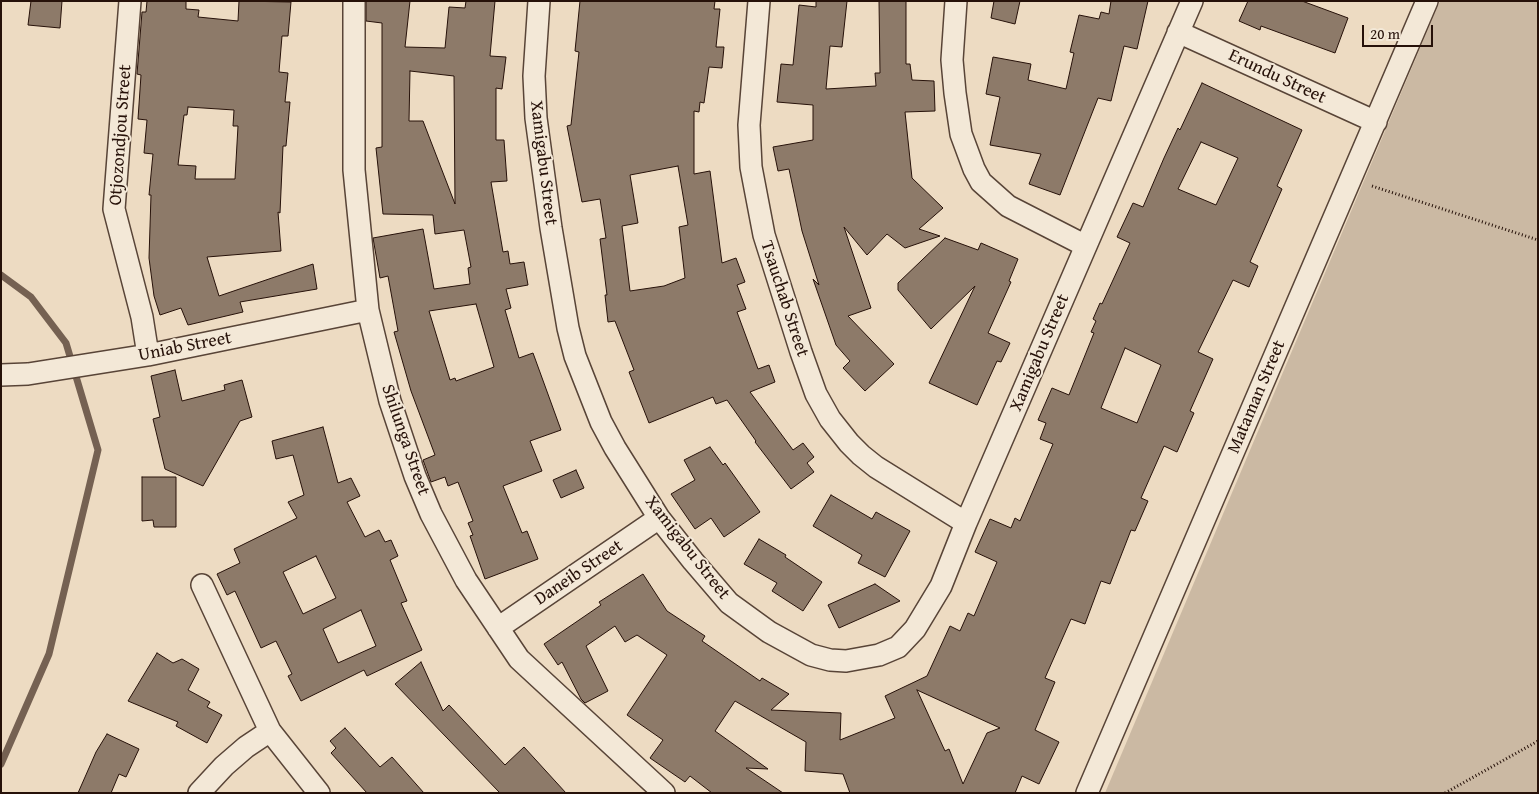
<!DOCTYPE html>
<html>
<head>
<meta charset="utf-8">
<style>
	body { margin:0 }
	#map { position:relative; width:1539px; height:794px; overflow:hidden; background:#eddbc2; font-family:"Gentium Book Plus",serif }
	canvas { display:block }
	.frame { position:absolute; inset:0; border:2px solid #261109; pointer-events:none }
	.scale { position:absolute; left:1362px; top:25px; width:71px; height:22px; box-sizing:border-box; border:2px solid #261109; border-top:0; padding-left:6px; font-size:15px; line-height:18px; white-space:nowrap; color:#261109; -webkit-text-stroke:4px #f3e8d7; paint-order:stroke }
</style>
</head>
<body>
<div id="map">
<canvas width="1539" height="794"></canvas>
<div class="frame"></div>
<div class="scale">20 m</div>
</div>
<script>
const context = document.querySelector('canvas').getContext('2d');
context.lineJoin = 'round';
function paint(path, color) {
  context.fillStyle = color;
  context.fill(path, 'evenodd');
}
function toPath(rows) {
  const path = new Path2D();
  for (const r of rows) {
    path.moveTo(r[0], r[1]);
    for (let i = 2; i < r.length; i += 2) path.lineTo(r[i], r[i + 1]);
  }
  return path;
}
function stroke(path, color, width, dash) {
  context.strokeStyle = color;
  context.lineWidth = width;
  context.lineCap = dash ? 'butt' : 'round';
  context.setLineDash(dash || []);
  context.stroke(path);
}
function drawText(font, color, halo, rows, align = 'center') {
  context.font = font + ' "Gentium Book Plus",serif';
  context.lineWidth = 4;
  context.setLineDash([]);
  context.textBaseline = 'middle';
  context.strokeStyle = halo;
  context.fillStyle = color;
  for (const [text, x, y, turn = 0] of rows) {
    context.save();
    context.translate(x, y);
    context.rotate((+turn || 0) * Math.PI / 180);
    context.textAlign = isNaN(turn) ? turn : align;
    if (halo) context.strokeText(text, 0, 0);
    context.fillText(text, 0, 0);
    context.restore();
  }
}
paint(toPath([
	[1440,1,1538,1,1538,793,1105,793]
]), '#cbb9a3');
stroke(toPath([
	[1,275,31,297,66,343,98,450,49,654,1,764]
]), '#756152', 7);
const building = toPath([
	[31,1,62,1,60,28,28,25,31,1],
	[147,1,186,1,186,9,199,10,198,17,238,21,239,1,291,2,288,36,282,36,279,72,288,73,285,102,290,102,286,146,283,146,280,213,278,212,281,251,207,257,219,296,313,264,317,289,240,302,243,312,188,325,181,308,160,315,154,296,149,258,151,195,149,195,153,154,144,153,147,120,138,119,141,75,137,74,142,12,146,12,147,1],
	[188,107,234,110,233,126,238,126,235,179,195,179,196,166,178,165,184,115,187,115,188,107],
	[366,1,410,1,405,47,445,48,449,7,465,8,466,1,495,1,490,56,506,57,502,89,496,88,496,140,504,140,507,181,491,182,503,252,508,251,510,264,524,262,528,285,506,289,511,308,505,310,519,358,533,353,561,430,530,441,542,471,503,486,522,533,527,531,538,559,485,579,470,536,473,535,468,523,473,521,458,482,448,486,445,477,431,482,423,460,435,455,411,391,394,332,398,331,388,276,380,278,373,238,423,229,434,289,470,284,468,268,471,267,464,230,435,234,433,215,383,214,376,148,382,147,382,23,366,21,366,1],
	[410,71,454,76,455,204,423,121,409,121,410,71],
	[476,304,494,367,456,381,455,378,450,380,429,311,476,304],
	[580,1,715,1,714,9,720,9,716,47,724,47,722,68,709,67,704,103,700,102,699,112,694,111,694,174,710,171,722,263,736,258,745,282,737,285,746,309,737,312,758,369,769,365,775,382,750,392,793,450,803,443,814,457,807,463,814,472,791,489,755,442,756,441,727,400,716,404,713,397,649,423,629,372,634,370,615,321,608,322,605,295,607,295,600,239,606,238,600,199,582,202,567,126,571,125,579,52,575,51,580,1],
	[678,166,688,225,679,227,685,278,664,286,630,291,622,226,638,223,630,175,678,166],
	[816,1,847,1,842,47,830,46,826,89,876,86,875,73,880,73,879,1,906,1,906,64,910,64,912,80,934,81,935,111,905,112,912,178,943,208,919,229,940,236,905,248,887,234,867,255,844,227,871,308,848,316,894,364,865,391,843,368,850,361,836,345,813,279,819,285,802,231,789,169,778,171,773,147,813,140,813,105,777,102,781,64,793,65,799,5,816,7,816,1],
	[994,1,1020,1,1015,24,991,18,994,1],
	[1111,1,1148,1,1137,49,1124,46,1111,101,1098,98,1060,195,1029,184,1041,154,990,145,1000,97,986,94,993,57,1031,64,1028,80,1066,89,1074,53,1070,52,1079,15,1099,19,1101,12,1109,14,1111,1],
	[1248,1,1302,1,1348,18,1335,53,1261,26,1260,30,1239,21,1248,1],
	[1202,83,1302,130,1277,186,1282,189,1250,262,1258,266,1249,287,1233,280,1198,352,1213,359,1190,411,1194,413,1177,452,1164,446,1141,498,1148,501,1135,531,1131,530,1110,584,1101,581,1085,624,1071,619,1045,678,1055,682,1035,730,1059,742,1039,784,1022,776,1015,793,850,793,843,774,805,771,806,742,735,701,715,731,768,769,746,768,783,793,712,793,690,776,685,782,650,758,663,740,627,715,667,655,637,635,625,642,615,626,586,646,608,691,585,703,581,699,562,662,558,665,544,644,601,605,599,602,643,574,667,611,705,636,702,641,760,681,762,678,789,694,771,710,841,713,840,740,895,718,885,696,927,676,950,626,960,631,968,613,974,616,997,562,975,552,990,519,1011,528,1015,518,1020,521,1053,444,1040,439,1046,423,1038,420,1052,388,1069,395,1094,333,1091,332,1096,321,1093,319,1100,303,1102,304,1130,243,1117,237,1133,203,1143,207,1164,158,1178,128,1180,130,1202,83],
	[1201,142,1238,158,1216,205,1178,189,1201,142],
	[1125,348,1161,365,1137,423,1101,408,1125,348],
	[917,690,1000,728,987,733,963,784,949,749,945,751,917,690],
	[945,238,978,250,981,243,1018,259,1009,281,1011,282,988,333,1010,343,1001,362,997,361,977,405,929,383,975,286,931,329,898,290,898,283,945,238],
	[175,370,182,401,225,390,224,385,242,380,252,417,240,421,203,486,165,469,153,419,160,417,151,376,175,370],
	[323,427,338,483,351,478,360,496,347,502,365,537,379,530,385,542,391,540,398,556,390,560,407,601,401,603,422,650,367,676,364,670,301,701,288,676,292,674,276,641,261,648,235,591,227,595,217,574,240,563,234,549,297,518,288,502,304,495,293,455,276,459,272,441,323,427],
	[316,556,336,598,303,614,283,572,316,556],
	[361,610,376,646,338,663,323,629,361,610],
	[710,447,723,465,725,463,760,512,724,537,711,518,695,529,671,494,695,480,684,460,710,447],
	[576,470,584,488,561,498,553,480,576,470],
	[142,477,176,477,176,527,154,527,153,520,142,521,142,477],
	[831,495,872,519,876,512,910,531,885,577,858,563,862,555,813,526,831,495],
	[759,539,786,555,785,557,822,582,803,611,772,591,777,583,744,564,759,539],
	[875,584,900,601,839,628,828,605,875,584],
	[157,653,173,663,182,659,199,669,188,690,210,702,207,707,222,715,207,743,176,726,178,722,128,701,157,653],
	[421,662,443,711,449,705,505,765,524,747,566,793,500,793,395,684,421,662],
	[345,728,380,767,392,757,424,793,367,793,331,753,336,748,330,741,345,728],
	[107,734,139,749,126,777,119,774,111,793,78,793,96,752,107,734]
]);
paint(building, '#8d7a69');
stroke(building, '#261109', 1);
const minor = toPath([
	[130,1,114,209,142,317,148,355],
	[354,1,354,170,368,310,390,401,415,476,431,514,466,580,519,659,664,793],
	[539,1,534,76,536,118,551,228,568,328,575,356,601,422,615,448,659,518,693,561,729,603,769,632,811,655,830,660,846,661,879,655,898,647,915,629,941,586,966,523,1192,1],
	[759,1,749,125,751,167,764,235,801,352,816,394,830,419,849,443,861,455,876,467,966,523],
	[956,1,952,60,955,93,961,134,974,169,981,182,1008,206,1086,246],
	[1178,32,1376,122],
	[1,375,28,374,148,355,368,310],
	[202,585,270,731,319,793],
	[498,628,659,518],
	[199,793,224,766,246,747,270,731],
	[1087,793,1427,1]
]);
stroke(minor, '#584437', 24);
stroke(toPath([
	[1372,186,1538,240],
	[1445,793,1538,741]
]), '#261109', 3, [1, 2.5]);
stroke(minor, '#f3e8d7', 21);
drawText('18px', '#261109', '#f3e8d7', [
	["Erundu Street",1277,77,25],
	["Otjozondjou Street",121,135,-86],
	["Xamigabu Street",543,163,83],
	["Tsauchab Street",784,299,72],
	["Uniab Street",185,347,-11],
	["Xamigabu Street",1040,353,-67],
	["Mataman Street",1257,397,-67],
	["Shilunga Street",405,440,71],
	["Xamigabu Street",687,548,52],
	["Daneib Street",579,573,-34]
]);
</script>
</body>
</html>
